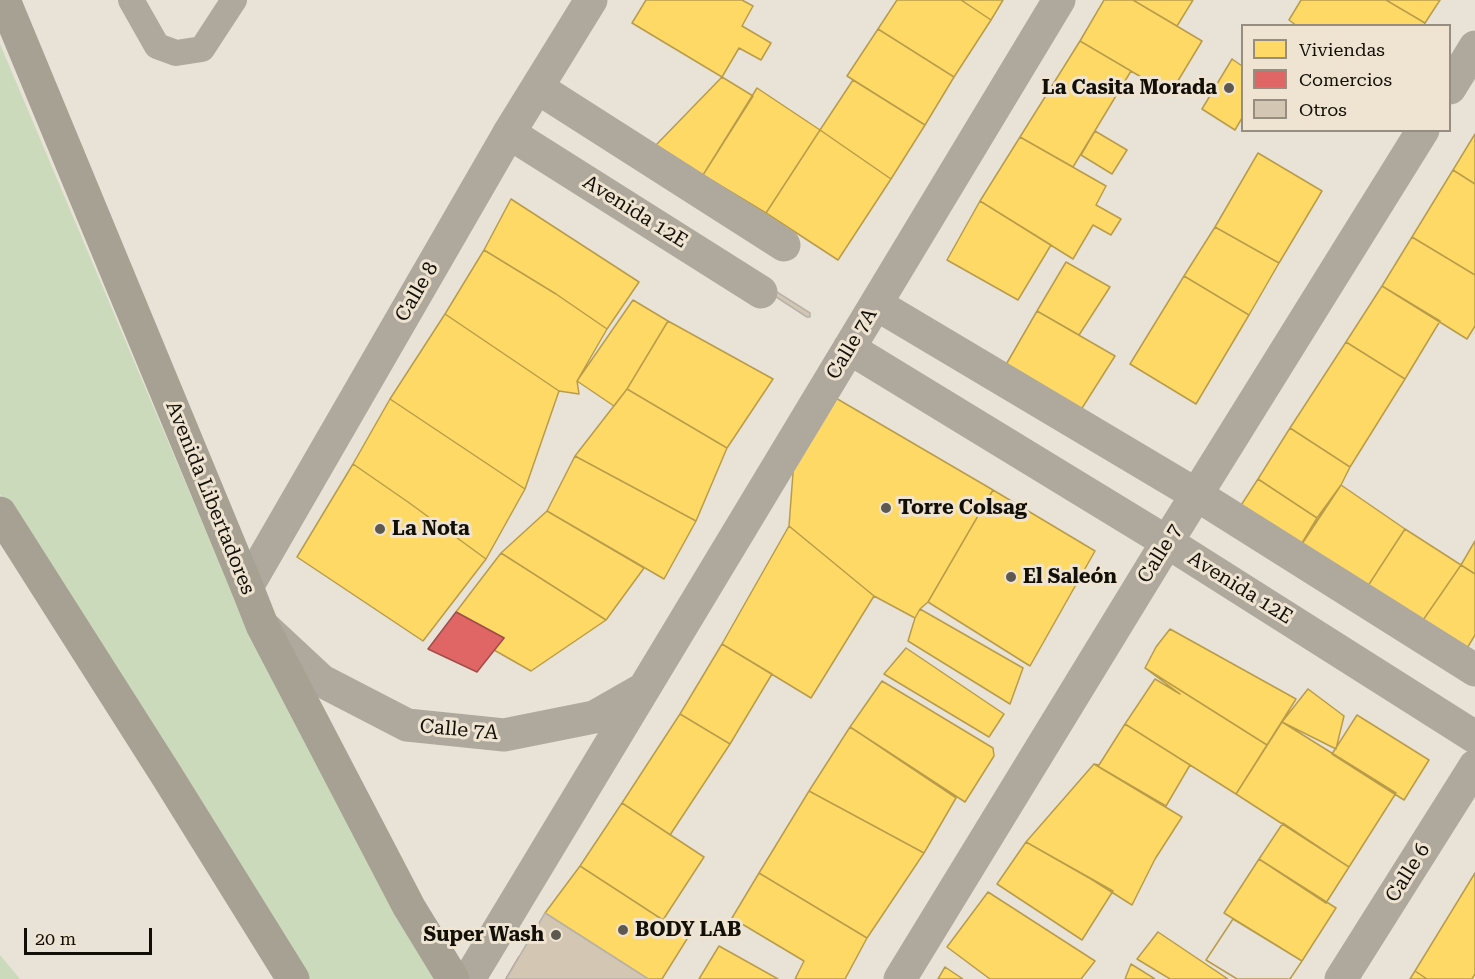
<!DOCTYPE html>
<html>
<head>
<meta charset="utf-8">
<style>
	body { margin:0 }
	#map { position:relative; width:1475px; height:979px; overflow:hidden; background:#e8e2d7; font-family:"Roboto Serif",serif }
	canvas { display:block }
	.legend { position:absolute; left:1241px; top:24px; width:210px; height:108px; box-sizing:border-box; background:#eee4d1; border:2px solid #968f81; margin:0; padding:8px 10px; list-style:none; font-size:18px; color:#120f08 }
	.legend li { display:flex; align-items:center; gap:12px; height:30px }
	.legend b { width:30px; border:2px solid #968f81 }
	.scale { position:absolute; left:24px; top:928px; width:128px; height:27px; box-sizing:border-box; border:3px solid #120f08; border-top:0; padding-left:8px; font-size:18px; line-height:21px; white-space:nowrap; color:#120f08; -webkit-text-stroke:4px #eee4d1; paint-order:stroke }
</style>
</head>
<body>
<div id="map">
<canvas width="1475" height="979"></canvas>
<ul class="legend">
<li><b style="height:16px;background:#ffd966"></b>Viviendas</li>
<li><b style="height:16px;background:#e06666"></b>Comercios</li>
<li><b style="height:16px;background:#d3c6b3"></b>Otros</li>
</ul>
<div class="scale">20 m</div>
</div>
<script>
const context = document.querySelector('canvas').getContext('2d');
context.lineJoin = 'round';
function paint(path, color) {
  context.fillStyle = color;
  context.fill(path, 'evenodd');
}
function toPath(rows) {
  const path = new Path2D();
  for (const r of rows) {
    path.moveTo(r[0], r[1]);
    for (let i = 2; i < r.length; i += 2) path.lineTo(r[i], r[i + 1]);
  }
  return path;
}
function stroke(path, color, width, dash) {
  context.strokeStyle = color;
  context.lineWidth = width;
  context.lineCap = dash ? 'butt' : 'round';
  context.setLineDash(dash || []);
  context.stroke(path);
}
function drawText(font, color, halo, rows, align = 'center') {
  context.font = font + ' "Roboto Serif",serif';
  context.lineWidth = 6;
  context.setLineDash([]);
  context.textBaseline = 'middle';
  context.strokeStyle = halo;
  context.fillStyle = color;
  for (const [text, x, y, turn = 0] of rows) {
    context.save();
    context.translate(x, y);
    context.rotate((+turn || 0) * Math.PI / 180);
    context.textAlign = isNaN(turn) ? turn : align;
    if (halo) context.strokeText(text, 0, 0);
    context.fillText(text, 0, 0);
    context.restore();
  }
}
paint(toPath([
	[0,44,246,626,444,979,304,979,0,494],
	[0,955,20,979,0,979]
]), '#ccdabc');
const homes = toPath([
	[646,0,742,0,753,6,742,26,771,43,761,60,739,48,722,77,632,23,646,0],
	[897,0,961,0,991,20,954,77,878,29,897,0],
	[961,0,1003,0,991,20,961,0],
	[1104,0,1133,0,1202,41,1170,94,1080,41,1104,0],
	[1133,0,1193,0,1177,26,1133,0],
	[1301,0,1386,0,1425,23,1424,26,1297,26,1289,20,1301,0],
	[1386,0,1440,0,1425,23,1386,0],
	[878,29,954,77,925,125,847,76,878,29],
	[1080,41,1131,71,1073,167,1020,137,1080,41],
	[1232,59,1242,66,1242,118,1235,130,1202,109,1232,59],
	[722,77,753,96,703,175,656,145,722,77],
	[853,80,925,125,891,179,820,130,853,80],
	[757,88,820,130,766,213,703,175,757,88],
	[820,130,891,179,838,260,766,213,820,130],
	[1095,131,1127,150,1112,174,1081,155,1095,131],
	[1475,134,1475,184,1453,170,1475,134],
	[1020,137,1106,186,1096,205,1121,219,1111,235,1093,225,1073,259,980,201,1020,137],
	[1258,153,1322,191,1279,263,1215,227,1258,153],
	[1453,170,1475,184,1475,275,1412,237,1453,170],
	[511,199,639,282,607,329,556,294,484,250,511,199],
	[980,201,1051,245,1018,300,947,260,980,201],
	[1215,227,1279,263,1249,315,1184,276,1215,227],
	[1412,237,1475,275,1475,326,1467,339,1382,286,1412,237],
	[484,250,556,294,607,329,577,381,579,394,559,391,445,314,484,250],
	[1066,262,1110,287,1079,335,1037,311,1066,262],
	[1184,276,1249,315,1196,404,1130,364,1184,276],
	[1382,286,1440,321,1405,379,1346,342,1382,286],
	[633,300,668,321,627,389,614,406,577,381,633,300],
	[1037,311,1115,356,1077,416,1000,375,1037,311],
	[445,314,559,391,525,489,390,399,445,314],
	[668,321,773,379,727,448,627,389,668,321],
	[1346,342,1405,379,1350,467,1290,428,1346,342],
	[627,389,727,448,696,521,575,456,627,389],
	[834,397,993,490,928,602,920,609,915,618,874,596,789,526,794,460,834,397],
	[390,399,525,489,486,559,408,502,353,464,390,399],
	[1290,428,1350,467,1341,485,1317,518,1258,479,1290,428],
	[575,456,696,521,664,579,547,511,575,456],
	[353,464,408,502,486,559,423,641,297,557,353,464],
	[1258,479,1317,518,1296,553,1236,513,1258,479],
	[1341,485,1405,529,1362,595,1296,553,1341,485],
	[993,490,1095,551,1030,666,928,602,993,490],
	[547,511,644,568,606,620,501,553,547,511],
	[789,526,874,596,811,698,722,644,789,526],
	[1405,529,1461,565,1419,626,1362,595,1405,529],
	[1475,541,1475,574,1461,565,1475,541],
	[501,553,606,620,531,671,494,650,504,638,456,612,501,553],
	[1461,565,1475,574,1475,635,1463,655,1419,626,1461,565],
	[920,609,1023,668,1010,704,908,641,915,618,920,609],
	[1170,629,1296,699,1267,745,1145,668,1156,647,1170,629],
	[722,644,772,674,730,744,680,714,722,644],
	[906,648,1004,714,989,737,884,674,906,648],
	[1145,668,1267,745,1236,794,1125,724,1155,679,1180,694,1145,668],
	[882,681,993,748,994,756,965,802,850,727,882,681],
	[1308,689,1344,716,1336,749,1282,722,1308,689],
	[680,714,730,744,670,835,622,803,680,714],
	[1357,715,1429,760,1404,800,1332,754,1357,715],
	[1282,722,1396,793,1349,867,1236,794,1282,722],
	[1125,724,1190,765,1166,806,1094,764,1099,765,1125,724],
	[850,727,956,798,924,853,809,791,850,727],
	[1094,764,1182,817,1155,859,1132,905,1091,879,1026,842,1094,764],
	[809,791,924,853,867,938,759,873,809,791],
	[622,803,704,857,663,920,580,866,622,803],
	[1283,823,1349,867,1326,903,1259,859,1283,823],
	[1026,842,1113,891,1082,940,997,884,1026,842],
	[1259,859,1336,908,1302,961,1224,913,1259,859],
	[580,866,663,920,687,939,662,979,648,979,545,913,580,866],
	[759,873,867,938,845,979,795,979,804,961,732,918,759,873],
	[1475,873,1475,974,1472,979,1427,979,1415,971,1475,873],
	[988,892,1095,961,1081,979,990,979,947,947,988,892],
	[1233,919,1302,961,1290,979,1237,979,1206,960,1233,919],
	[1233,919,1302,961,1290,979,1237,979,1206,960,1233,919],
	[1158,932,1228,979,1170,979,1137,959,1158,932],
	[719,946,778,979,699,979,719,946],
	[1131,964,1155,979,1125,979,1131,964],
	[945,967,963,979,938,979,945,967],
	[1415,971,1427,979,1410,979,1415,971]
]);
paint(homes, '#ffd966');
stroke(homes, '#b89c4a', 1.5);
const shops = toPath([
	[456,612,504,638,477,672,428,649,456,612],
	[519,957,543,977,541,979,506,979,519,957]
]);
paint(shops, '#e06666');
stroke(shops, '#a24c4a', 1.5);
const building = toPath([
	[706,247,810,313,810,317,807,317,704,250,706,247],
	[545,913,648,979,506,979,545,913]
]);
paint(building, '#d3c6b3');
stroke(building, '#b8b3aa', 1.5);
stroke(toPath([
	[131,0,157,46,176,53,202,49,234,0]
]), '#afa89d', 26);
stroke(toPath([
	[538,88,784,245],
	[509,133,761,292]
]), '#afa89d', 33);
stroke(toPath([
	[1450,88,1475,47],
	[876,304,1197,495,1475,670],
	[849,348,1167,542,1475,737],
	[247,587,509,133,591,0],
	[265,628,322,681,407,725,504,735,594,717,643,689],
	[469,979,1059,0],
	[900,979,1167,542,1423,130],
	[1341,979,1475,766]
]), '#afa89d', 33);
stroke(toPath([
	[4,0,247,587,262,625,409,907,453,979],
	[0,513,167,776,293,979]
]), '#a7a194', 33);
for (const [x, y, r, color] of [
	[1229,88,6,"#5d5950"],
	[886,508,6,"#5d5950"],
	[380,529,6,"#5d5950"],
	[1011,577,6,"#5d5950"],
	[623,930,6,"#5d5950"],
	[556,935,6,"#5d5950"]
]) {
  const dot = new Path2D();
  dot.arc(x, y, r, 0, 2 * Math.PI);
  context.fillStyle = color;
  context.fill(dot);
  stroke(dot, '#eee4d1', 2);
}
drawText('bold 20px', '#120f08', '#eee4d1', [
	["La Casita Morada",1217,88,"right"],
	["Torre Colsag",898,508],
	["La Nota",392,529],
	["El Saleón",1023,577],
	["BODY LAB",635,930],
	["Super Wash",544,935,"right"]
], 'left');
drawText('20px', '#120f08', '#eee4d1', [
	["Avenida 12E",635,212,32],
	["Calle 8",417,292,-60],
	["Calle 7A",852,344,-59],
	["Avenida Libertadores",210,498,68],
	["Calle 7",1160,554,-58],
	["Avenida 12E",1240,588,32],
	["Calle 7A",459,730,5],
	["Calle 6",1408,873,-58]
]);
</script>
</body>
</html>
